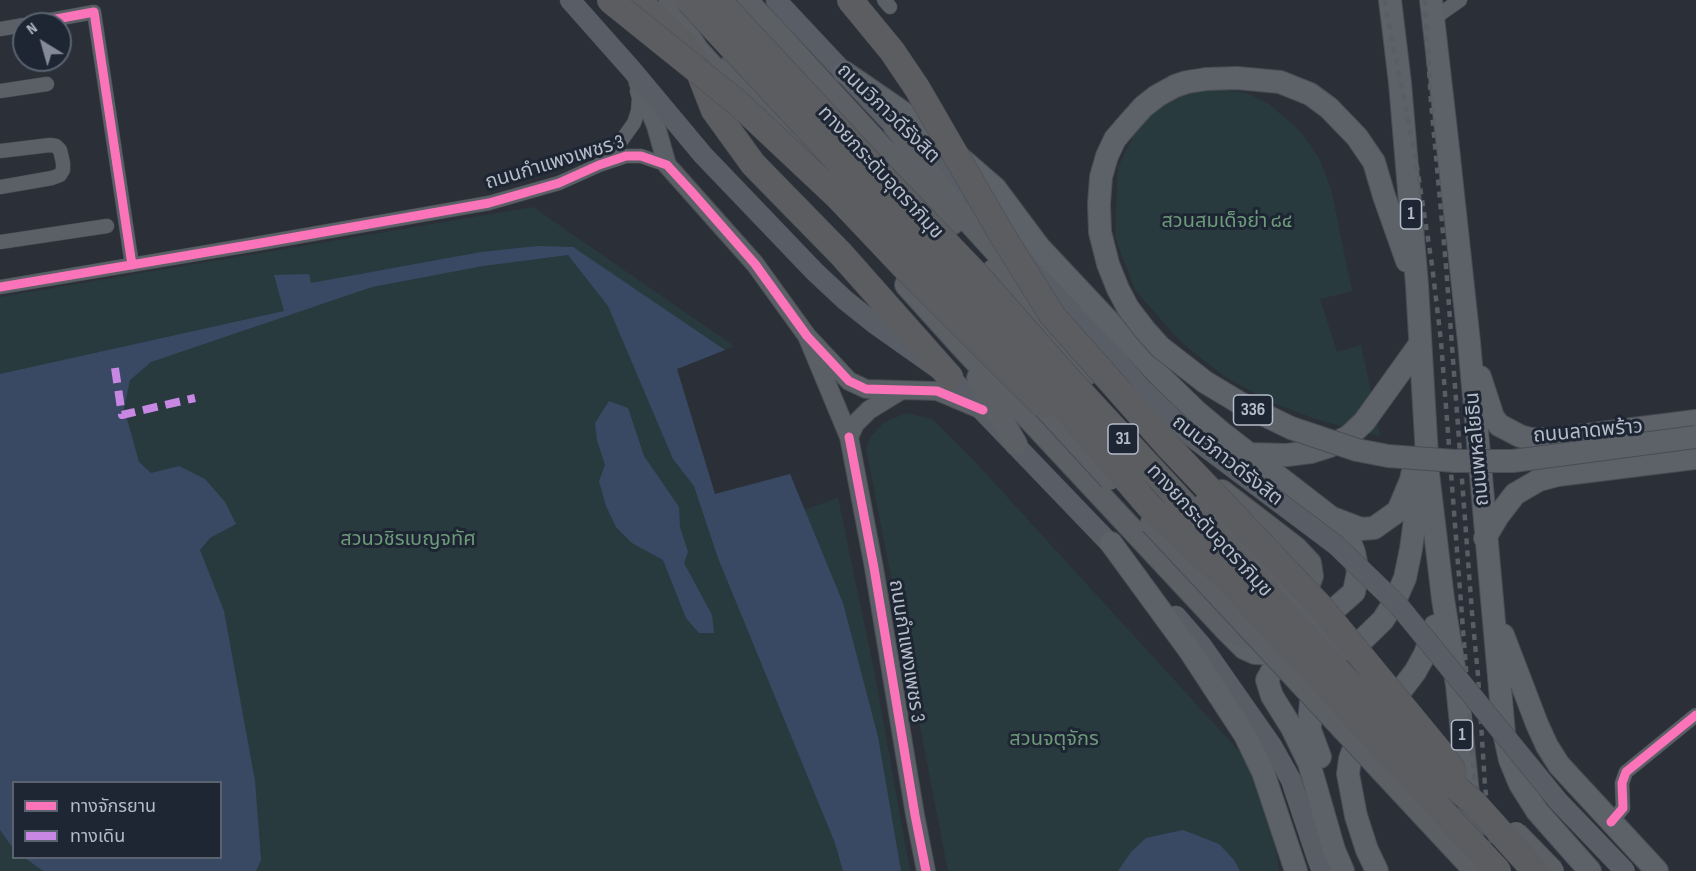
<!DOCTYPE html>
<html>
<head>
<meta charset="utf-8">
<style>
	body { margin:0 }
	#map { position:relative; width:1696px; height:871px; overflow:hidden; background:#2b3038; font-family:"Sofia Sans Condensed","Noto Sans Thai",sans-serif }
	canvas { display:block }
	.legend { position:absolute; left:12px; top:781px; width:210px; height:78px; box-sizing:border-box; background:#1e2634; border:2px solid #5a6270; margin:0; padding:8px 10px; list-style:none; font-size:18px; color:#b5bcc9 }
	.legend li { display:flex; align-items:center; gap:12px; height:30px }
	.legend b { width:30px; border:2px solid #5a6270 }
	.north { position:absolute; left:12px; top:12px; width:60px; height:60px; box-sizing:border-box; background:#1e2634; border:2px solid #5a6270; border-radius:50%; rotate:323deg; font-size:16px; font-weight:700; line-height:24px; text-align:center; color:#b5bcc9 }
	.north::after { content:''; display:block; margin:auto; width:21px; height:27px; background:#858b96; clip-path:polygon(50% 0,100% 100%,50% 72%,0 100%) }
</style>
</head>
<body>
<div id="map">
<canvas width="1696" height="871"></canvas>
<ul class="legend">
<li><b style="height:8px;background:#fb73b8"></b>ทางจักรยาน</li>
<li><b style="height:8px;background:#c787e3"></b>ทางเดิน</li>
</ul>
<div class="north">N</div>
</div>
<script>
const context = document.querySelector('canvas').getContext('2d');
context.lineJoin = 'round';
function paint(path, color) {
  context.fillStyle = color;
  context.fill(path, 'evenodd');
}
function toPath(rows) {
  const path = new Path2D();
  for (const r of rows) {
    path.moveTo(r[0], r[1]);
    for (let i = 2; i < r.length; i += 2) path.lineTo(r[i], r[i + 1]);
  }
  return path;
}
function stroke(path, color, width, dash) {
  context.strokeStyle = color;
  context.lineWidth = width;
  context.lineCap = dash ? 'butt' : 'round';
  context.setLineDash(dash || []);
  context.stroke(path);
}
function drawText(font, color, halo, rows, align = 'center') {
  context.font = font + ' "Sofia Sans Condensed","Noto Sans Thai",sans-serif';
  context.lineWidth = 6;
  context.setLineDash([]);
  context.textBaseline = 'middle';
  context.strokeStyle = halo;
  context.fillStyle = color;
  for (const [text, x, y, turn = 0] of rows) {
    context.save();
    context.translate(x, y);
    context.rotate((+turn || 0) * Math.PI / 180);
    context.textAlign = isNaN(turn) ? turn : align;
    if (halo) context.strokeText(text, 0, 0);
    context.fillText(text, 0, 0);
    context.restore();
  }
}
paint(toPath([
	[1210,88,1247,93,1269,104,1301,132,1319,158,1331,189,1352,291,1320,299,1337,352,1361,345,1380,436,1318,420,1273,403,1224,376,1181,342,1135,290,1115,237,1118,167,1137,129,1160,106,1181,92],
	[533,207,734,346,677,368,715,495,769,480,781,518,838,498,874,670,910,871,0,871,0,297],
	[14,782,220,782,220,858,14,858],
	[906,413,932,419,978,465,1249,762,1270,811,1279,871,948,871,866,448,872,436,883,423]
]), '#283a3e');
paint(toPath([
	[538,246,573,247,725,350,677,369,715,494,790,474,843,603,878,737,901,871,843,871,835,843,718,558,694,486,673,459,608,306,568,255,483,266,372,287,151,362,130,380,124,408,139,462,151,473,179,466,205,479,225,502,236,524,210,538,200,550,224,611,255,781,261,860,256,871,43,871,25,858,220,858,220,782,14,782,13,848,0,830,0,374,284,311,274,275,309,274,311,283,481,252],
	[609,401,628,408,644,456,679,507,680,527,688,552,684,563,712,615,714,633,699,633,686,618,663,560,632,543,616,527,606,506,599,481,605,465,597,440,595,423],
	[1183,830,1219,844,1234,860,1240,871,1118,871,1131,852,1146,838]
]), '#3a4963');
const minor = toPath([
	[884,0,890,7],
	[1433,19,1460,0],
	[29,24,94,12,132,265],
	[0,29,24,25],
	[0,91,47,84],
	[0,151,50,145,56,146,60,150,63,163,63,170,60,175,52,178,0,187],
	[601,163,619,144,634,123,638,111,639,98,637,91],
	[0,242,107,226],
	[0,287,261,243,489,203,559,183,599,165,626,156,641,156,667,165],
	[1611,822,1623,808,1622,783,1626,772,1696,715]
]);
const tertiary = toPath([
	[638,82,656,126,667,165,755,264,807,336,849,381,866,389,937,391,982,410],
	[807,336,849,437,874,568,915,815,926,871],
	[849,437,855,424,869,410,900,391]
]);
const secondary = toPath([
	[570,0,632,70,703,155,815,272,845,300,875,324,950,377,1120,554],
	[776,0,895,127,957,181,972,198],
	[1025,255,1141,388],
	[1176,616,1202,646,1272,746,1291,780,1317,858,1322,871]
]);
const primary = toPath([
	[1390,0,1400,83,1417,285,1428,473,1443,599,1457,685,1474,852],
	[1431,0,1448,148,1469,342,1504,733,1510,760,1520,784,1537,811,1590,871],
	[844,72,927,129,995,188,1039,247,1160,376,1197,412,1222,433,1333,519,1348,537,1354,552,1358,572,1354,592,1284,654,1273,669,1267,680,1272,696,1292,728,1309,763,1334,850,1343,871],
	[1207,79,1237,78,1280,82,1310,94,1329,108,1357,137,1374,162,1384,196,1407,261],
	[1480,377,1493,417,1499,425,1520,436,1531,439,1554,439,1696,421],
	[1247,454,1287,455,1311,452,1330,446,1349,436,1364,422,1420,344],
	[1335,519,1361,529,1374,528,1398,511,1411,480,1415,461],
	[1485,538,1498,516,1515,494,1539,480,1558,475,1696,458],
	[1111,543,1190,651,1245,735,1263,772,1296,871],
	[1226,630,1244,648,1255,653,1284,654],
	[1503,635,1537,724,1547,746,1559,765,1657,871],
	[1343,659,1383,620,1395,601,1405,578,1411,549,1415,519,1425,483],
	[1320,683,1311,700,1310,713,1310,730,1320,757],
	[1377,871,1367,850,1356,816,1348,774,1350,759,1355,745,1363,732,1402,689,1415,672,1425,654,1435,626]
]);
const trunk = toPath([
	[746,0,771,26,952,224],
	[669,5,697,49,733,89],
	[729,67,818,164],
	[895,127,956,208,1020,278],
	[994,270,1087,374],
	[906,285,961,346,1226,630,1246,637,1263,634,1268,629],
	[978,378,1016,444],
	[1222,491,1296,548,1310,563,1312,576,1305,595,1297,603]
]);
const motorway = toPath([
	[638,0,686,46,696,64,714,110,753,164,841,254,950,377]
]);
stroke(minor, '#474b51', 15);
stroke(tertiary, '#474b51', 20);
stroke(secondary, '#474b51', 21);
stroke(primary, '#494d55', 24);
stroke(trunk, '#484c54', 24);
stroke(motorway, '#484c54', 27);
stroke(minor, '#5b5f66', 14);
stroke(tertiary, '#5b5f66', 18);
stroke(secondary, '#595d65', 20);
stroke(primary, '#5d6168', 22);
stroke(trunk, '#5c5f64', 22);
stroke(motorway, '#5b5d60', 26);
stroke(toPath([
	[1384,0,1415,154,1432,265,1441,341,1475,787,1485,871],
	[1425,0,1431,102,1446,266,1472,613,1478,675,1485,786,1494,871]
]), '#595d64', 4.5, [6, 6]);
const secondaryBridge = toPath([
	[1141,388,1192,437,1336,545,1399,606,1558,801,1625,871]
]);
const primaryBridge = toPath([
	[1207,79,1187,82,1175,86,1157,96,1143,107,1127,125,1115,139,1107,156,1101,177,1099,204,1100,232,1108,264,1118,289,1128,308,1144,329,1160,347,1205,382,1240,403,1291,428,1357,450,1388,456,1455,461,1513,461,1696,437]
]);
const trunkBridge = toPath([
	[1029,391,1110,479],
	[1205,503,1343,650],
	[1151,523,1475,871],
	[1516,833,1553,871]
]);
const motorwayBridge = toPath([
	[610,0,738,103,838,197,910,273,1042,404],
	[688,0,1023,360,1149,506,1232,584,1498,871],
	[718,0,875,169,976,274,1072,383,1351,685,1415,752,1474,803,1535,871],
	[850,0,892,51,917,88,1002,235,1052,315,1168,446,1319,605,1440,752,1454,772]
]);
stroke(secondaryBridge, '#474b51', 21, []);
stroke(primaryBridge, '#494d55', 24, []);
stroke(trunkBridge, '#484c54', 24, []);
stroke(motorwayBridge, '#484c54', 27, []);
stroke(secondaryBridge, '#595d65', 20);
stroke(primaryBridge, '#5d6168', 22);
stroke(trunkBridge, '#5c5f64', 22);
stroke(motorwayBridge, '#5b5d60', 26);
stroke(toPath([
	[115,368,122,415,195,398]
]), '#c787e3', 8, [15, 8]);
stroke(toPath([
	[29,24,94,12,132,265],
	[0,287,261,243,489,203,559,183,599,165,626,156,641,156,667,165,691,191,755,264,807,336,849,381,866,389,937,391,983,410],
	[849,437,874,568,915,815,926,871],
	[1611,822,1623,808,1622,783,1626,772,1696,715]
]), '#fb73b8', 9);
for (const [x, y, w] of [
	[1411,214,21],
	[1253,410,39],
	[1123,439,30],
	[1462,735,21]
]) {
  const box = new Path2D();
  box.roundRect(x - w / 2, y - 15, w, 30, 4.5);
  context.fillStyle = '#1e2634';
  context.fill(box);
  stroke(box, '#b5bcc9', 1.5);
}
drawText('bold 18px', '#b5bcc9', null, [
	["1",1411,214],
	["336",1253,410],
	["31",1123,439],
	["1",1462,735]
]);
drawText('20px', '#b5bcc9', '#1e2634', [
	["ถนนวิภาวดีรังสิต",888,114,44],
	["ถนนกำแพงเพชร 3",555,163,-17],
	["ทางยกระดับอุตราภิมุข",880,173,47],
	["ถนนลาดพร้าว",1588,432,-5],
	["ถนนพหลโยธิน",1478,449,-95],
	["ถนนวิภาวดีรังสิต",1227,461,38],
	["ทางยกระดับอุตราภิมุข",1209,531,47],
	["ถนนกำแพงเพชร 3",906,651,81]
]);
drawText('20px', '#6d9a79', '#1e2634', [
	["สวนสมเด็จย่า ๘๔",1227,222],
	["สวนวชิรเบญจทัศ",408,540],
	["สวนจตุจักร",1054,740]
]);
</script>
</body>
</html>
